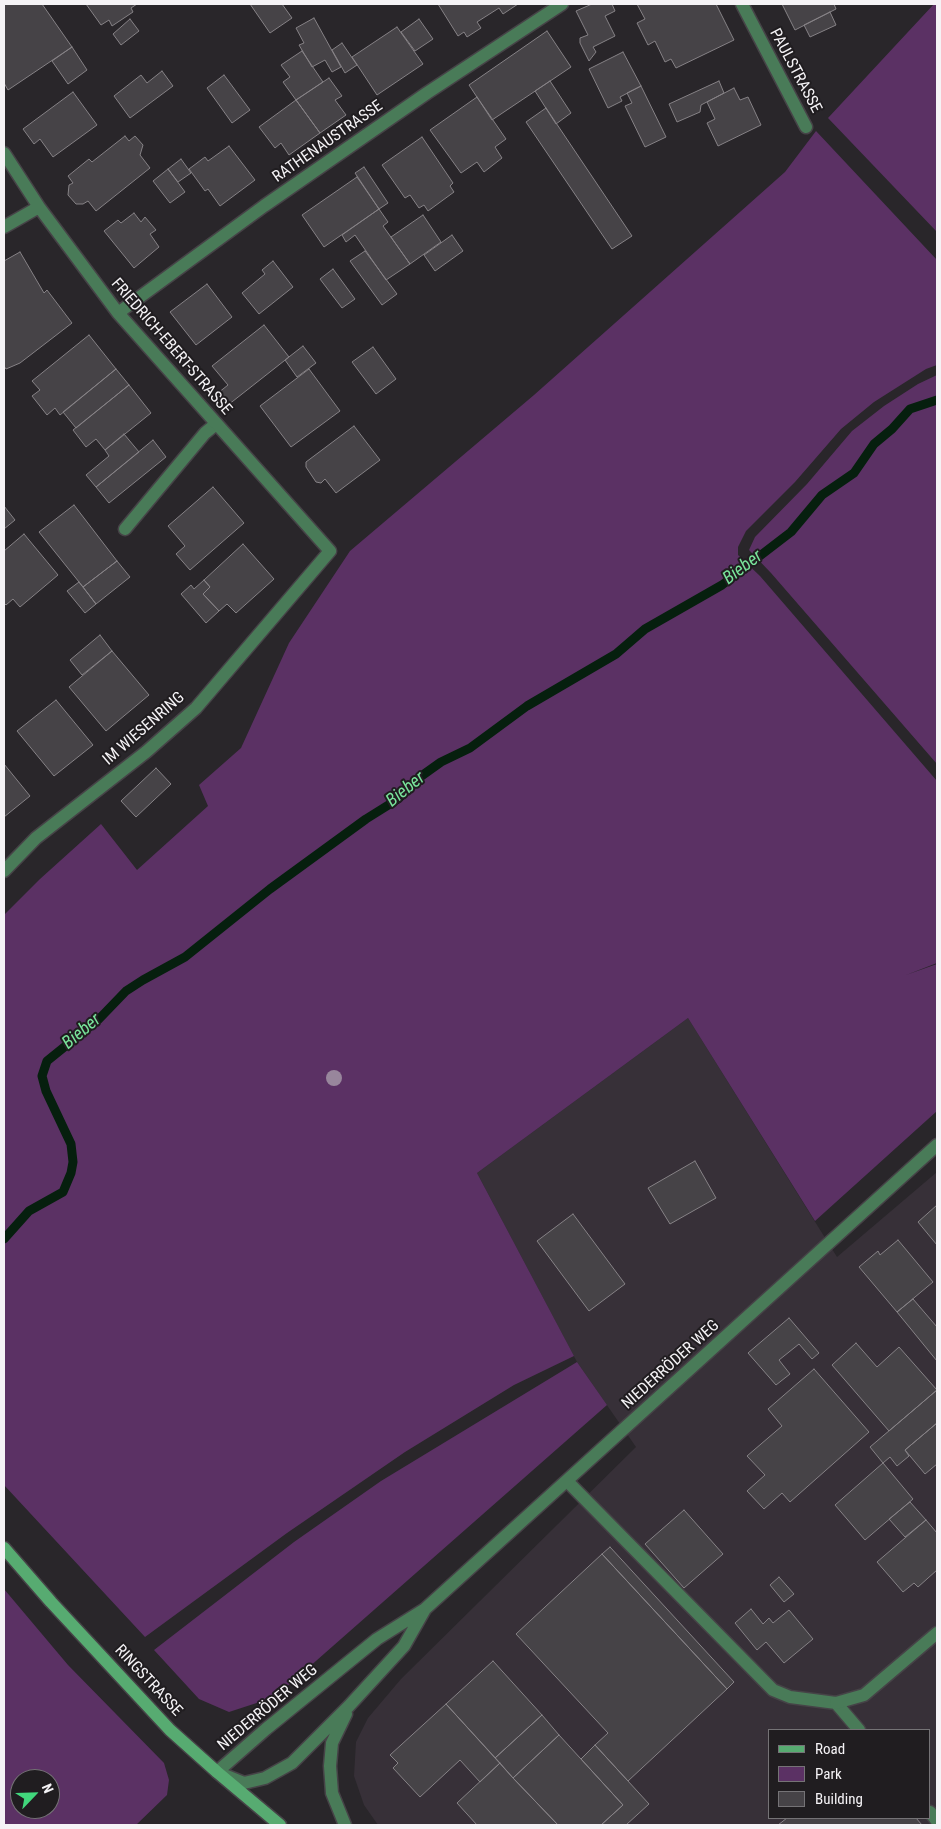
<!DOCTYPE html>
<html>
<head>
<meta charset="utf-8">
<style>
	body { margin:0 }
	#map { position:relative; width:941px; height:1829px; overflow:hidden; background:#29262a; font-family:"Roboto Condensed",sans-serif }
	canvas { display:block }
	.frame { position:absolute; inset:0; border:5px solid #f5f3f6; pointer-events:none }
	.legend { position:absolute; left:768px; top:1729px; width:162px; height:90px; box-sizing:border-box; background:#201d20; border:1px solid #757376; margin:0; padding:6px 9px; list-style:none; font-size:15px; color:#f5f3f6 }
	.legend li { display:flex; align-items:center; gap:10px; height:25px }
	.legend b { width:25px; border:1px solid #757376 }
	.north { position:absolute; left:10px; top:1769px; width:50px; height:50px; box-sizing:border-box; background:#201d20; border:1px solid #757376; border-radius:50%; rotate:66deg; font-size:14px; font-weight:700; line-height:20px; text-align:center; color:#f5f3f6 }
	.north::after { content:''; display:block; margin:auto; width:18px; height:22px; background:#41d77c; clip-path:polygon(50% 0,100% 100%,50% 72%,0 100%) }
</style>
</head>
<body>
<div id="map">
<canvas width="941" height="1829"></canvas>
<div class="frame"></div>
<ul class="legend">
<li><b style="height:6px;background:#57ab71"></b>Road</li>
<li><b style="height:14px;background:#5b3164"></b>Park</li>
<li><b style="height:14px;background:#464347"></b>Building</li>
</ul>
<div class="north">N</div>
</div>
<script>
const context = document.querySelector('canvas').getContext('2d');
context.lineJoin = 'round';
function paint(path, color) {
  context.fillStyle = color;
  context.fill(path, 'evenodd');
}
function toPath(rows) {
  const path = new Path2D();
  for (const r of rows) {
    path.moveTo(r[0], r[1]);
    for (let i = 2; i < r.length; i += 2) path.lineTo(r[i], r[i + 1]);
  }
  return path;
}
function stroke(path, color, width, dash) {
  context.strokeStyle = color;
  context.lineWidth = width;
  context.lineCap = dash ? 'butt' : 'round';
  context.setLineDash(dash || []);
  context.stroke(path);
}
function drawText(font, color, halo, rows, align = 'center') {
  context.font = font + ' "Roboto Condensed",sans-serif';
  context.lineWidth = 4;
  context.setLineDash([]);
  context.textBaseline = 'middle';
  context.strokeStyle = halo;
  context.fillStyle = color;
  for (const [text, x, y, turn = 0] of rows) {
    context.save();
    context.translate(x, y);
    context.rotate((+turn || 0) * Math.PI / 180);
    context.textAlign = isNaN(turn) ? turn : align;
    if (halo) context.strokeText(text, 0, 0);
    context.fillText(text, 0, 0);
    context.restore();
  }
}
paint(toPath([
	[688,1018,837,1257,937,1172,937,1825,378,1825,364,1805,354,1776,356,1742,368,1718,401,1679,636,1447,577,1362,477,1173],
	[770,1730,930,1730,930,1818,770,1818]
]), '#373038');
paint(toPath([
	[934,4,937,4,937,232,828,118],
	[816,131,937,260,937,365,926,369,874,402,841,429,795,482,746,531,738,547,738,555,760,576,937,781,937,963,906,975,937,964,937,1111,815,1221,688,1018,477,1173,574,1356,514,1385,405,1452,287,1533,145,1637,4,1485,4,915,40,879,101,824,137,870,208,806,199,785,241,748,289,643,350,551,534,395,785,172],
	[937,375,937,764,771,573,749,550,755,537,807,484,852,431,884,406,918,384],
	[577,1362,607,1405,275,1697,229,1712,199,1699,154,1650,294,1542,381,1481],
	[4,1589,68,1665,164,1763,169,1780,167,1795,136,1825,4,1825],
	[20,1779,50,1779,50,1809,20,1809]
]), '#5b3164');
stroke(toPath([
	[4,1239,29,1211,63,1192,71,1173,73,1162,71,1144,46,1091,42,1076,47,1061,99,1019,126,991,143,980,185,957,270,889,366,819,398,799,420,777,441,762,470,748,527,706,616,654,645,629,722,585,791,532,822,495,854,473,874,444,892,429,910,409,937,400]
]), '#061f0e', 9);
const building = toPath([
	[4,4,42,4,72,47,8,90,4,83,4,4],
	[86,4,137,4,131,8,133,12,112,26,109,20,101,25,86,4],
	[250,4,282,4,292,18,270,33,250,4],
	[438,4,518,4,503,14,499,8,477,22,481,28,467,37,464,32,458,36,438,4],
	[592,4,612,4,615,11,605,16,615,36,593,47,596,52,589,61,580,43,580,38,588,35,576,11,592,4],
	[637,4,716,4,734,40,676,68,671,59,665,62,655,41,648,45,637,23,645,19,637,4],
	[782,4,834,4,836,9,795,30,782,4],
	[830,12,836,25,810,37,804,25,830,12],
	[314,18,341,67,332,72,325,60,312,67,299,45,304,43,296,28,314,18],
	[130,19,139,31,121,45,113,34,130,19],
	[419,19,433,39,415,51,401,32,419,19],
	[397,27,423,64,377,95,352,57,397,27],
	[547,31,571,67,492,120,469,85,547,31],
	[342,43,357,65,345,73,332,50,342,43],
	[72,47,87,70,68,84,52,61,72,47],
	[302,51,323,82,296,100,283,82,290,77,281,65,302,51],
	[623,52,641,86,620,97,622,101,608,108,589,69,623,52],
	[162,71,173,86,130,118,114,96,141,75,147,83,162,71],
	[224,75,250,110,232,123,207,88,224,75],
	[329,78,342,96,335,100,346,115,320,133,296,100,329,78],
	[550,81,571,113,556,124,535,91,550,81],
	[719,81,724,93,701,105,700,112,677,122,669,104,719,81],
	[641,86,666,137,645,147,625,106,632,103,627,93,641,86],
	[734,88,740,100,748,97,761,125,718,146,707,123,715,119,707,102,734,88],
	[73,92,97,125,53,157,40,139,34,144,23,129,73,92],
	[477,97,506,139,495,147,502,158,484,172,477,162,461,173,430,130,477,97],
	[296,100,320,133,289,155,281,143,275,148,259,127,296,100],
	[546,108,632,236,612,249,526,122,546,108],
	[125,136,129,141,135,136,143,145,140,155,150,168,96,211,88,201,83,204,76,204,68,195,69,185,73,183,68,176,89,159,92,162,125,136],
	[422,137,453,183,450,186,454,192,428,211,424,205,419,208,410,195,405,198,382,165,422,137],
	[229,146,255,180,220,206,208,189,205,191,189,169,205,157,208,161,229,146],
	[181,159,191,173,178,182,168,169,181,159],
	[364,167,388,203,379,209,355,173,364,167],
	[168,169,185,192,170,203,153,181,168,169],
	[357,177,379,209,324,247,302,215,357,177],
	[379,209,388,222,383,226,410,264,386,280,355,235,346,242,342,235,379,209],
	[134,213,141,222,145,217,156,230,150,234,159,247,134,268,104,231,118,220,121,223,134,213],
	[423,215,441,242,410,264,391,237,423,215],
	[452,235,463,251,435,271,424,255,452,235],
	[365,251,397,294,382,305,350,261,365,251],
	[20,252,44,293,47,290,72,323,20,363,6,369,4,366,4,261,20,252],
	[273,261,293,287,259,314,242,293,265,274,262,270,273,261],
	[333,269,355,299,342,308,320,279,333,269],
	[207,284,232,317,196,345,170,312,207,284],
	[264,325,289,357,228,405,218,393,228,385,212,366,264,325],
	[89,335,116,369,60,415,55,408,47,415,32,396,40,390,32,381,89,335],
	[303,346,316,363,297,377,285,360,303,346],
	[373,347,396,379,376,394,352,362,373,347],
	[116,369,129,385,76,428,63,412,116,369],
	[309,369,340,411,291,447,260,406,309,369],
	[129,385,151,413,105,450,96,439,86,447,73,430,129,385],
	[354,426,380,460,336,493,325,479,321,483,316,482,306,467,306,462,354,426],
	[124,434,139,452,96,487,86,475,109,456,105,450,124,434],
	[153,440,166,457,109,503,96,487,153,440],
	[213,487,244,523,190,570,176,554,185,546,168,526,213,487],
	[74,505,117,561,83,587,39,532,74,505],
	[4,506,15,520,4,529,4,506],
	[24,534,58,575,20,607,13,599,6,605,4,603,4,551,24,534],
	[243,544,274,579,236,613,227,604,219,611,203,594,210,587,204,580,243,544],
	[117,561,130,577,96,604,83,587,117,561],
	[204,580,210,587,203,594,219,611,206,623,181,594,191,585,194,589,204,580],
	[79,582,96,604,85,613,67,591,79,582],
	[100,635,112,651,82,675,70,660,100,635],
	[112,651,149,695,106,731,69,687,112,651],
	[56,700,93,745,54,776,17,731,56,700],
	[4,764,30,796,4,817,4,764],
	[156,768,171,784,136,817,121,801,156,768],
	[695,1161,716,1198,670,1224,648,1188,695,1161],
	[937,1205,937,1245,918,1222,937,1205],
	[573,1214,625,1284,589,1311,537,1241,573,1214],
	[898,1240,933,1282,897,1312,859,1267,878,1251,880,1255,898,1240],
	[913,1299,937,1327,937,1361,897,1312,913,1299],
	[789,1318,819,1353,812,1359,799,1344,779,1360,790,1374,776,1385,748,1353,789,1318],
	[856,1343,877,1367,899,1347,937,1390,889,1431,832,1365,856,1343],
	[814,1369,869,1432,790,1502,782,1493,764,1509,747,1491,765,1475,747,1456,782,1426,768,1409,814,1369],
	[937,1390,937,1423,905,1450,909,1456,897,1466,890,1457,883,1463,870,1447,937,1390],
	[937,1423,937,1464,925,1474,905,1450,937,1423],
	[883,1463,913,1499,865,1540,835,1505,883,1463],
	[910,1502,926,1520,905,1537,889,1519,910,1502],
	[684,1510,723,1554,684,1588,645,1544,684,1510],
	[926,1520,937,1533,937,1570,918,1587,914,1583,903,1592,877,1562,926,1520],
	[610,1547,734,1682,727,1689,602,1554,610,1547],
	[602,1554,727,1689,628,1781,595,1745,608,1733,516,1634,602,1554],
	[779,1577,794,1594,784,1602,770,1585,779,1577],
	[751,1609,763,1624,769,1618,773,1623,789,1610,813,1639,784,1663,766,1642,757,1650,735,1623,751,1609],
	[493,1661,542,1715,495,1758,446,1704,493,1661],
	[446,1704,500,1763,480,1782,460,1760,420,1797,393,1768,398,1763,390,1755,446,1704],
	[542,1715,559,1735,513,1778,495,1758,542,1715],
	[559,1735,623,1805,601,1825,558,1825,513,1778,559,1735],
	[595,1745,649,1804,626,1825,601,1825,623,1805,581,1759,595,1745],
	[500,1763,513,1778,558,1825,477,1825,457,1803,500,1763],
	[787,1818,916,1818,922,1825,778,1825,787,1818]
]);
paint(building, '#464347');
stroke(building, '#868286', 1);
const service = toPath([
	[125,529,205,433,216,424],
	[567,1481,773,1690,790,1697,836,1703,859,1730],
	[930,1812,937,1821]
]);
const minor = toPath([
	[742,4,806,127],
	[4,153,39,207,118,313,330,551,196,708,146,752,36,838,4,871],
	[4,227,39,207],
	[118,313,264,206,427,93,562,4],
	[425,1609,404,1646,349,1706,292,1763,265,1778,244,1783,217,1772,266,1729,377,1639,425,1609,937,1145],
	[836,1703,864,1695,937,1633],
	[345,1825,332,1793,330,1766,332,1743,346,1714]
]);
const secondary = toPath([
	[4,1548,51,1602,170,1730,217,1772,280,1825]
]);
stroke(service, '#464347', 15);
stroke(minor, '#464347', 15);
stroke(secondary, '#464347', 15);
stroke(service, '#497b58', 12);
stroke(minor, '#497b58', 12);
stroke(secondary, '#57ab71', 12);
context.fillStyle = '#98869c';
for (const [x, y] of [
	[334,1078]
]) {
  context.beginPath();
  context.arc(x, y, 8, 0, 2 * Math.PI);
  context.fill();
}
drawText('16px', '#f5f3f6', '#201d20', [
	["PAULSTRASSE",795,71,62],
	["RATHENAUSTRASSE",328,142,-35],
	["FRIEDRICH-EBERT-STRASSE",171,347,49],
	["IM WIESENRING",144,729,-41],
	["NIEDERRÖDER WEG",671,1365,-42],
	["RINGSTRASSE",148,1681,47],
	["NIEDERRÖDER WEG",268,1708,-40]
]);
drawText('italic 18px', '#79e49b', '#201d20', [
	["Bieber",743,568,-37],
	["Bieber",406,790,-39],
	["Bieber",82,1032,-40]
]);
</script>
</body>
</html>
